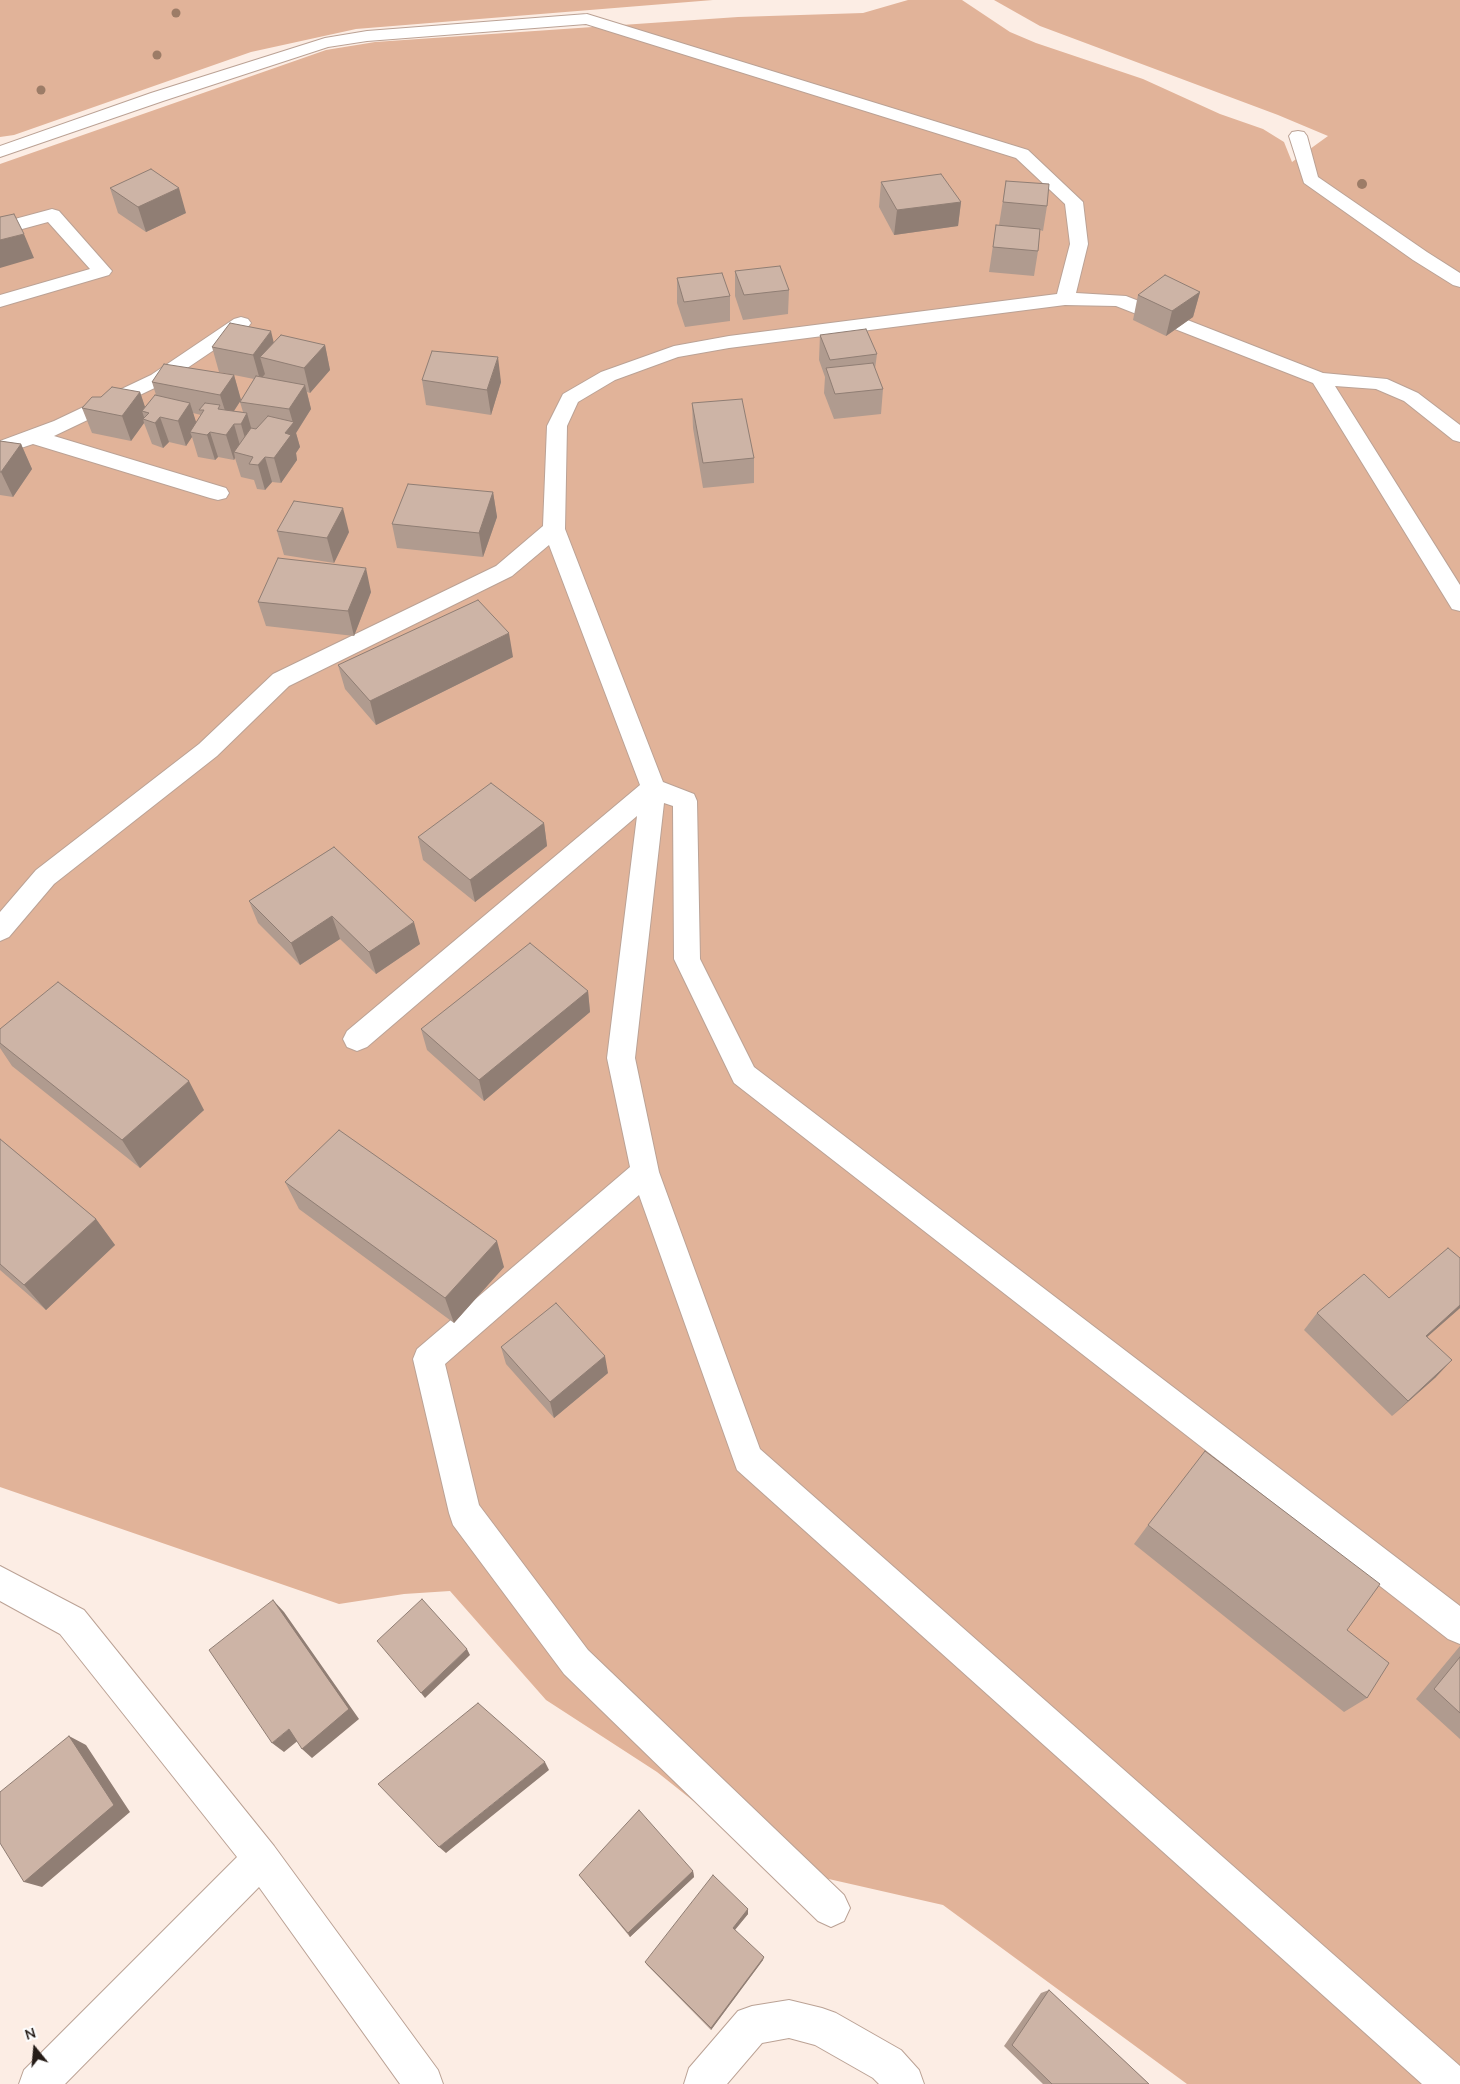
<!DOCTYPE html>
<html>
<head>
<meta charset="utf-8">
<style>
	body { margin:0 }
	#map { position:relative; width:1460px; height:2084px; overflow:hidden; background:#fcede4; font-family:"Nunito Sans",sans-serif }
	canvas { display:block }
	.north { position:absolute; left:10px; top:2024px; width:50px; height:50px; -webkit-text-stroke:4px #fdfdfd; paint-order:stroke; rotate:343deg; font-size:14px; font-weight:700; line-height:20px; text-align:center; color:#251c17 }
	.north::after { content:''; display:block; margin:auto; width:18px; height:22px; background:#251c17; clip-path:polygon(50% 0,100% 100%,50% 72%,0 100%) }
</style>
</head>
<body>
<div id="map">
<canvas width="1460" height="2084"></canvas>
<div class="north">N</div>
</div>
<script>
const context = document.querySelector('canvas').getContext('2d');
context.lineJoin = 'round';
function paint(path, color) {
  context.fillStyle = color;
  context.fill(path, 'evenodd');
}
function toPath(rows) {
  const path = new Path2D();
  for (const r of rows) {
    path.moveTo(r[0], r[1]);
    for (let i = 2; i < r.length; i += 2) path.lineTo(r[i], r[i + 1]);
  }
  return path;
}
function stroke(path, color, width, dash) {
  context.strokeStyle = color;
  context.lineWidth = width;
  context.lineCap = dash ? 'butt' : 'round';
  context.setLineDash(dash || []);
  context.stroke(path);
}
paint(toPath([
	[0,0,713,0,356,29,251,52,14,135,0,137],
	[908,0,962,0,1010,32,1036,43,1143,79,1220,114,1263,129,1284,142,1292,162,1328,136,1278,115,1040,26,994,0,1460,0,1460,2084,1187,2084,943,1905,776,1867,657,1772,546,1700,450,1591,404,1594,339,1604,0,1487,0,164,326,50,375,42,738,17,863,13]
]), '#e1b399');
const minor = toPath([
	[587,14,1028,150,1083,202,1088,244,1076,293,1126,296,1323,373,1387,379,1418,393,1460,425,1460,442,1453,440,1404,401,1376,389,1335,386,1460,585,1460,611,1452,609,1313,383,1116,306,1065,305,729,348,678,357,615,380,578,402,567,426,565,529,663,782,694,794,697,801,700,959,754,1067,1460,1606,1460,1644,1448,1639,734,1083,674,959,673,806,664,803,635,1058,659,1172,760,1449,1460,2066,1460,2084,1422,2084,737,1470,639,1195,445,1364,479,1505,588,1650,844,1895,850,1908,844,1921,831,1927,818,1921,564,1674,453,1525,449,1513,413,1359,417,1349,630,1167,607,1058,637,816,367,1047,357,1051,347,1047,343,1039,347,1031,640,785,549,545,512,576,289,686,217,756,54,884,9,937,0,941,0,912,36,870,199,744,273,674,496,566,543,526,547,426,563,394,601,372,674,346,729,336,1057,294,1070,244,1065,204,1016,158,586,24,367,41,328,47,163,101,0,157,0,146,151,93,325,38,367,31,587,14],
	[1298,131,1304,132,1307,136,1318,177,1427,252,1460,273,1460,287,1453,285,1413,260,1304,183,1289,136,1292,132,1298,131],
	[52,209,59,211,112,271,109,275,0,307,0,295,90,269,48,222,0,235,0,223,52,209],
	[241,317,248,319,251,323,248,327,165,383,54,436,226,488,229,493,226,498,218,500,210,498,33,444,0,455,0,441,54,421,151,375,234,319,241,317],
	[0,1566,84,1610,274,1846,438,2070,443,2084,400,2084,259,1887,65,2084,19,2084,24,2070,237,1857,60,1634,0,1601,0,1566],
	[789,2000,822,2008,836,2013,901,2050,919,2070,924,2084,879,2084,873,2078,815,2045,789,2038,762,2043,727,2084,684,2084,689,2068,738,2011,752,2006,789,2000]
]);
stroke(minor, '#bba295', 2);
paint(minor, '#fff');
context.fillStyle = '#9c7c67';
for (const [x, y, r] of [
	[176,13,4.5],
	[157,55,4.5],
	[41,90,4.5],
	[1362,184,5]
]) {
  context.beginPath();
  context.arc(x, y, r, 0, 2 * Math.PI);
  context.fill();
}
paint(toPath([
	[1006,181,1047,206,1043,231,1040,230,1038,251,1034,276,989,272,996,225,999,225],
	[881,182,961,202,958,226,894,235,879,207],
	[110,188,186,213,146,232,118,213],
	[735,271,789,290,788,314,743,320,735,296],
	[677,278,730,296,730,321,685,327,677,303],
	[1200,292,1193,317,1166,336,1133,320,1138,295],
	[820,335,877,354,875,369,883,389,881,414,834,419,824,393,825,377,819,360],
	[274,343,325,345,330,370,310,393,307,392,311,409,296,433,300,447,296,453,297,460,281,483,272,482,265,490,257,489,254,480,241,477,235,458,234,460,218,457,215,460,198,457,192,437,186,446,169,442,163,448,152,444,144,423,131,441,92,433,82,408,101,397,140,392,145,407,156,395,152,382,234,375,241,400,234,411,243,412,240,402,254,379,219,372,212,347],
	[193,413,201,415,196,423],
	[422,380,501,382,491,415,426,405],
	[692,403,754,458,754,483,703,488,693,428],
	[0,441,21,444,32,469,13,497,0,495],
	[493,492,497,517,483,557,397,548,392,524],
	[277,531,349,532,334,563,284,555],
	[371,592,354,636,266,626,258,602],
	[513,657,376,725,345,689,338,665],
	[544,823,547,846,475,902,423,860,418,837],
	[334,847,420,944,376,974,340,939,300,965,258,923,249,901],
	[588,991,590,1012,484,1101,427,1050,421,1029],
	[0,1029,204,1110,140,1168,12,1066,0,1048],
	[0,1139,96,1219,115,1245,46,1310,0,1270],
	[285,1182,504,1267,454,1323,299,1209],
	[1460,1258,1460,1308,1427,1337,1436,1377,1392,1416,1304,1330,1317,1313,1389,1298],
	[501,1347,608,1373,554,1418,506,1364],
	[1148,1525,1347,1630,1367,1698,1344,1712,1134,1544],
	[1460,1646,1460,1739,1416,1699],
	[693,1871,694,1877,630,1937,579,1875],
	[748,1909,748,1914,735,1930,763,1960,711,2030,647,1965,645,1962],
	[1049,1990,1149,2084,1043,2084,1004,2046,1041,1993]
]), '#b09b8f');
paint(toPath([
	[179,188,186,213,146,232,138,207],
	[961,202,958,226,894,235,897,210],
	[24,234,34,258,0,268,0,240],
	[1200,292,1193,317,1166,336,1172,311],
	[271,331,277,356,260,357,265,374,260,380,253,355],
	[325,345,330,370,310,393,304,368],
	[498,357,501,382,491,415,487,390],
	[234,375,241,400,228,420,220,395],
	[305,385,311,409,296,433,300,447,296,453,297,460,281,483,274,458,285,433,293,423,289,409],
	[140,392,147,413,142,411,145,420,143,419,144,423,131,441,122,416],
	[190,403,198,428,190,432,192,437,186,446,178,421],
	[247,413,254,438,248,449,241,424],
	[160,417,169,442,163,448,155,423],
	[234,424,241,449,234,452,235,458,234,460,226,435],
	[210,432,218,457,215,460,207,435],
	[21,444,32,469,13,497,1,472],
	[265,457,272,482,265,490,258,465],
	[493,492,497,517,483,557,479,533],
	[343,508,349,532,334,563,327,538],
	[366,568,371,592,354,636,348,611],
	[509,633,513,657,376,725,370,701],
	[544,823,547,846,475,902,470,880],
	[332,916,340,939,300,965,291,943],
	[414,922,420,944,376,974,369,952],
	[588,991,590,1012,484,1101,479,1080],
	[189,1081,204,1110,140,1168,122,1140],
	[96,1219,115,1245,46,1310,24,1285],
	[497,1241,504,1267,454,1323,445,1298],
	[1460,1305,1460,1308,1410,1352,1426,1336],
	[605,1356,608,1373,554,1418,550,1402],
	[1452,1360,1436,1377,1392,1416,1408,1401],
	[273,1600,284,1612,359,1719,312,1758,302,1749],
	[467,1649,470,1655,425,1698,421,1693],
	[289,1729,300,1739,284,1752,272,1743],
	[69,1736,86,1745,130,1812,42,1887,24,1882],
	[545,1762,549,1770,446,1853,439,1847],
	[693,1871,694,1877,630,1937,628,1933],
	[748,1909,748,1914,733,1932,733,1928],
	[764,1957,763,1960,711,2030,711,2028]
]), '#907e74');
const building = toPath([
	[151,169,179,188,138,207,110,188,151,169],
	[941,174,961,202,897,210,881,182,941,174],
	[1006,181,1049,184,1047,206,1003,202,1006,181],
	[14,214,24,234,0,240,0,217,14,214],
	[996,225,1040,229,1038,251,993,247,996,225],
	[780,266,789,290,744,295,735,271,780,266],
	[722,273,730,296,684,302,677,278,722,273],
	[1165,275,1200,292,1172,311,1138,295,1165,275],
	[230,323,271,331,253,355,212,347,230,323],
	[866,329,877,354,830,360,820,335,866,329],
	[281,335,325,345,304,368,260,357,281,335],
	[432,351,498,357,487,390,422,380,432,351],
	[873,363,883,389,835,394,826,368,873,363],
	[164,364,234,375,220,395,152,382,164,364],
	[256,376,305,385,289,409,240,402,256,376],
	[112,387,140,392,122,416,82,408,92,397,101,397,112,387],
	[155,395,190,403,178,421,160,417,155,423,143,419,149,413,142,411,155,395],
	[742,399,754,458,703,463,692,403,742,399],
	[205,403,220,405,218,409,247,413,241,424,234,424,226,435,210,432,207,435,190,432,204,410,199,410,205,403],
	[268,416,294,422,285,433,291,435,274,458,265,457,258,465,249,464,253,457,234,452,251,428,256,429,268,416],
	[0,441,21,444,1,472,0,472,0,441],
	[408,484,493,492,479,533,392,524,408,484],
	[294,501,343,508,327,538,277,531,294,501],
	[278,558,366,568,348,611,258,602,278,558],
	[478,600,509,633,370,701,338,665,478,600],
	[491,783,544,823,470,880,418,837,491,783],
	[334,847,414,922,369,952,332,916,291,943,249,901,334,847],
	[530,943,588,991,479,1080,421,1029,530,943],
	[58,982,189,1081,122,1140,0,1043,0,1029,58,982],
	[339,1130,497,1241,445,1298,285,1182,339,1130],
	[0,1139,96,1219,24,1285,0,1264,0,1139],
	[1448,1248,1460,1258,1460,1305,1426,1336,1452,1360,1408,1401,1317,1313,1364,1274,1389,1298,1448,1248],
	[556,1303,605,1356,550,1402,501,1347,556,1303],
	[1205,1451,1380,1584,1347,1630,1389,1663,1367,1698,1148,1525,1205,1451],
	[422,1599,467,1649,421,1693,377,1641,422,1599],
	[273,1600,349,1709,302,1749,289,1729,272,1743,209,1650,273,1600],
	[1460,1657,1460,1713,1434,1689,1460,1657],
	[478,1703,545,1762,439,1847,378,1784,478,1703],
	[69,1736,114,1805,24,1882,0,1843,0,1792,69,1736],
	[639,1810,693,1871,628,1933,579,1875,639,1810],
	[713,1875,748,1909,733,1928,764,1957,711,2028,645,1962,713,1875],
	[1049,1990,1149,2084,1052,2084,1012,2045,1049,1990]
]);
paint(building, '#cdb4a6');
stroke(building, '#907e74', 1);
</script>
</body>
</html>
